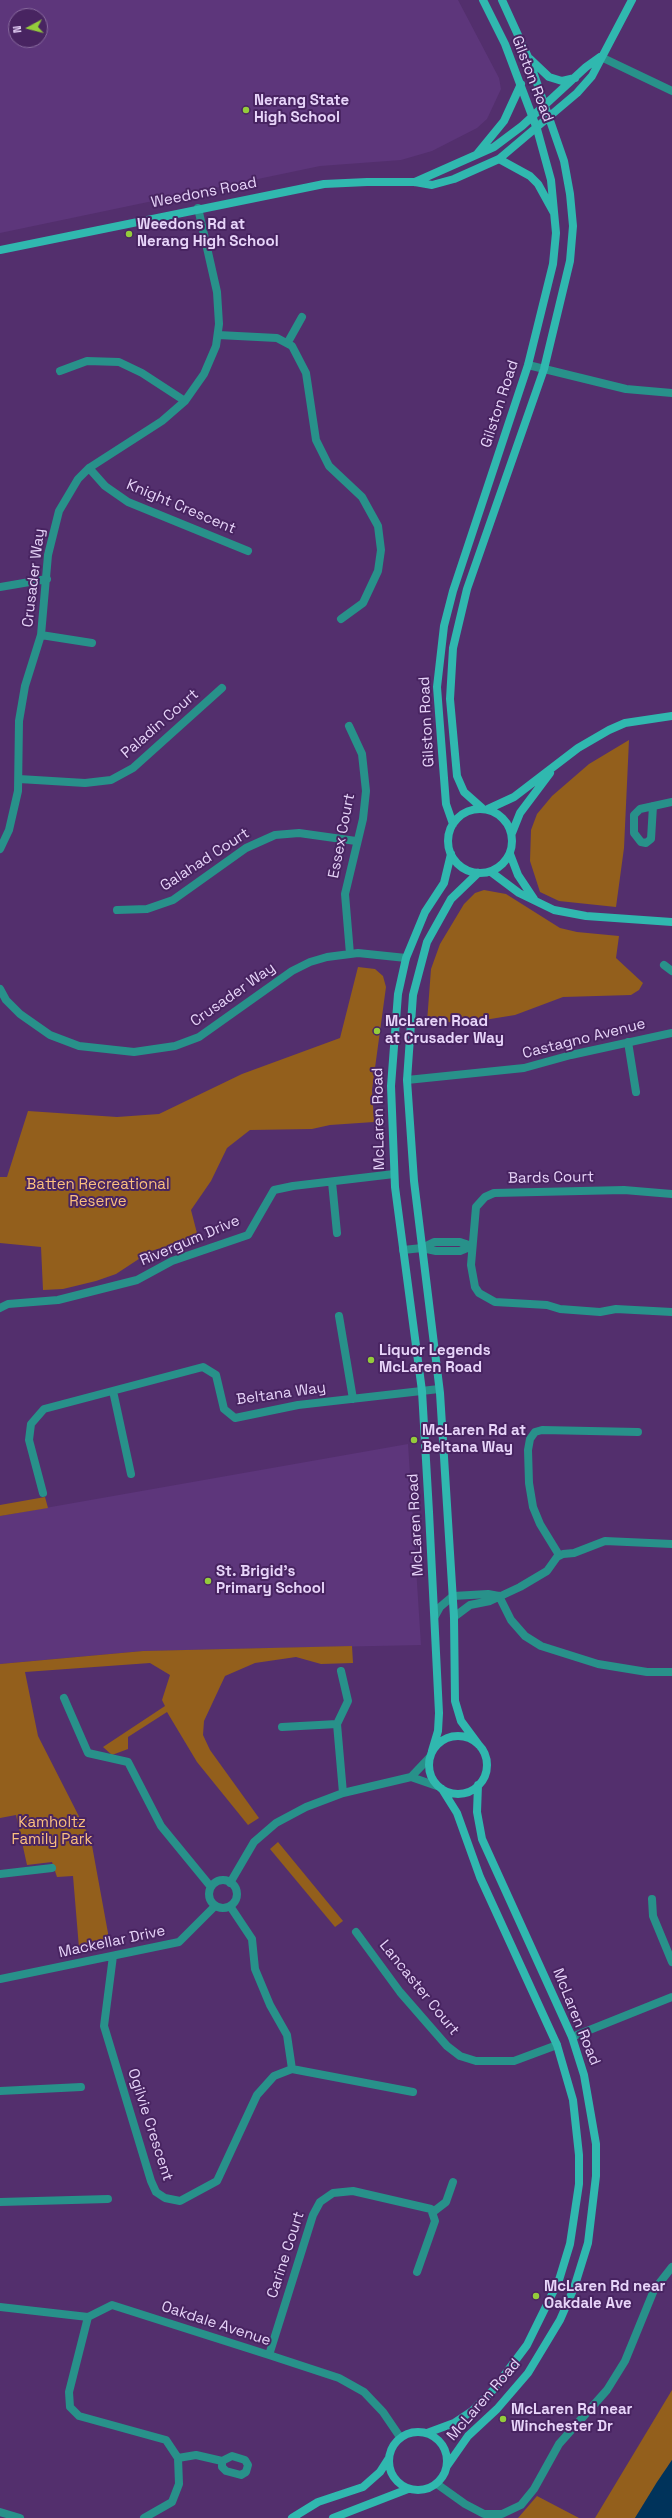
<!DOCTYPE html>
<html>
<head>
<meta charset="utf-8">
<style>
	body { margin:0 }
	#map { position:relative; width:672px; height:2518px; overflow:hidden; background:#532f6d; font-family:"Space Grotesk",sans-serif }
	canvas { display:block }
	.north { position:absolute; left:8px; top:8px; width:40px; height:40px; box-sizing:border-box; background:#482461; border:1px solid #886a9e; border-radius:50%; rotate:263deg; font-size:11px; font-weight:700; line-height:16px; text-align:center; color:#e7d4f9 }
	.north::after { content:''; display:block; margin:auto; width:14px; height:18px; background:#94cc3b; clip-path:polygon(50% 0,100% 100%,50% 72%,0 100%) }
</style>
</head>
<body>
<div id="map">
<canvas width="672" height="2518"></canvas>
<div class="north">N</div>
</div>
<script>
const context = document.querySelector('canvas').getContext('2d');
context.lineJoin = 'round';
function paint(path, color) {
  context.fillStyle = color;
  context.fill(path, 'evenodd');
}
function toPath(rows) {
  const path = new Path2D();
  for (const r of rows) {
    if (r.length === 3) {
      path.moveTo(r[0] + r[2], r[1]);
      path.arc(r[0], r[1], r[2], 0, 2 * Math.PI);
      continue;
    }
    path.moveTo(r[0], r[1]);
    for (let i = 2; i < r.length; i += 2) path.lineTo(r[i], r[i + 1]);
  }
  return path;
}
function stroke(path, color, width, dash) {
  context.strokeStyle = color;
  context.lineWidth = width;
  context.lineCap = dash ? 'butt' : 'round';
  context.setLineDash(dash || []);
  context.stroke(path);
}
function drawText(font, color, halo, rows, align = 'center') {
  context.font = font + ' "Space Grotesk",sans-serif';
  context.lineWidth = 4;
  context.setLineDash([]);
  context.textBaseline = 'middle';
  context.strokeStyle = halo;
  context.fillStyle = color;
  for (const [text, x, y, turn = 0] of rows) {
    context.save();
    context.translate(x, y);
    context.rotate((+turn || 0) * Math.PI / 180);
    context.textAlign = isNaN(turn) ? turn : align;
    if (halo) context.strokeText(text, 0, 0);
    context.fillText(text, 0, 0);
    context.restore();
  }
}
paint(toPath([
	[0,0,458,0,499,78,501,89,487,119,477,128,432,151,401,160,320,166,0,233],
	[16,16,40,16,40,40,16,40],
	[408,1444,421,1645,143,1651,0,1664,0,1516]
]), '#5d367b');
paint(toPath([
	[629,740,624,848,616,907,559,901,540,892,530,861,531,830,537,814,552,796,589,764],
	[484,890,506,894,560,928,577,932,619,936,616,958,643,983,639,990,631,995,563,997,515,1015,472,1022,427,1022,431,969,440,944,464,904,475,893],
	[358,967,375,969,383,976,386,987,372,1090,374,1122,330,1125,312,1129,250,1130,227,1148,211,1181,191,1210,198,1237,151,1251,116,1274,96,1281,63,1289,43,1290,41,1247,0,1243,0,1177,7,1177,28,1111,117,1117,159,1114,242,1074,340,1038],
	[45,1497,48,1508,0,1516,0,1505],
	[352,1646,353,1663,321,1664,296,1657,255,1663,225,1676,204,1721,203,1735,210,1750,259,1818,248,1825,197,1762,167,1712,128,1737,128,1749,112,1755,103,1747,165,1706,162,1700,170,1675,150,1663,25,1672,38,1736,91,1840,110,1944,79,1948,73,1876,57,1877,52,1862,27,1865,16,1815,0,1818,0,1664,143,1651],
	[278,1842,343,1921,335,1927,270,1849],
	[672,2390,672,2460,635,2518,595,2518],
	[537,2496,579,2518,518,2518]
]), '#935f1c');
paint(toPath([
	[672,2460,672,2518,635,2518,657,2482]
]), '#00335b');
stroke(toPath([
	[601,57,672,91],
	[218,335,277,338,292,346,306,373,316,440,329,466,362,497,378,526,381,550,378,571,363,603,341,619],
	[288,342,302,317],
	[528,365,626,389,672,393],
	[60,371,87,361,119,362,142,373,185,401],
	[89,468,105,486,128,502,248,551],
	[0,587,47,579],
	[41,635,92,643],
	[349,726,362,754,366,791,363,819,345,894,350,954],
	[19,779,85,783,111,780,133,768,222,688],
	[653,806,651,839,646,843,641,842,634,833,634,815,640,809,672,802],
	[0,849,9,830,18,791,19,721,25,686,41,635,48,555,59,511,78,479,89,468,162,421,185,401,204,374,216,346,219,324,217,292,198,208],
	[117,910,147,909,173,900,246,848,275,835,299,833,356,841],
	[664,965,672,971],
	[0,989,6,1000,20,1014,50,1035,79,1046,134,1052,175,1046,199,1037,292,971,310,962,327,957,358,953,406,958],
	[628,1042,636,1092],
	[407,1080,524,1068,571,1055,672,1033],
	[332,1182,337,1233],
	[672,1194,624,1190,494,1193,485,1197,476,1207,471,1265,475,1287,479,1293,495,1302,547,1305,560,1309,600,1312,616,1309,672,1312],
	[422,1248,434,1242,460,1242,472,1246],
	[403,1250,422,1248,436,1251,460,1251,472,1246],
	[0,1308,8,1304,58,1300,137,1280,172,1261,248,1235,274,1190,293,1186,394,1174],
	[339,1316,353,1399],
	[113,1391,131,1474],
	[43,1493,29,1440,31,1424,44,1409,203,1367,216,1375,224,1409,235,1418,298,1405,439,1389],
	[559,1555,540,1524,533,1507,529,1483,528,1450,530,1439,535,1432,542,1430,638,1432],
	[499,1596,511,1620,525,1636,541,1646,598,1664,647,1672,672,1672],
	[435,1616,440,1607,453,1596,488,1594,499,1596],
	[454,1617,470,1605,490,1601,520,1587,547,1571,557,1557,563,1554,574,1553,605,1541,672,1544],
	[64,1698,88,1753,128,1762,161,1826,211,1887],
	[337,1724,348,1701,341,1671],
	[282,1727,337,1724,343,1793],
	[411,1777,430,1757],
	[0,1874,52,1868],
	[223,1894,14],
	[230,1883,254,1842,276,1823,306,1807,343,1793,411,1777,437,1786],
	[652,1899,653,1916,672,1962],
	[230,1906,252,1939,255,1969,270,2005,287,2035,292,2069],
	[356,1932,400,1992,447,2046,460,2056,476,2061,514,2061,557,2045],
	[113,1956,104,2026,151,2181,156,2192,165,2198,180,2201,217,2181,257,2095,274,2076,292,2069,413,2092],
	[0,1979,179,1942,215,1906],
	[572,2037,672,1997],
	[0,2091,81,2087],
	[0,2202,108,2199],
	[433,2212,446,2202,453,2182],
	[0,2307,88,2317,112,2305,269,2355,339,2378,364,2392,383,2412,400,2437],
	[88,2317,69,2392,70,2407,79,2416,166,2440,178,2458],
	[269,2355,313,2215,320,2202,333,2193,353,2191,431,2209,435,2221,417,2272],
	[178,2458,196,2455,222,2461,232,2456,245,2460,248,2465,246,2472,241,2475,226,2471,222,2467,222,2461],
	[437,2484,465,2504,484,2514,502,2514,521,2505,534,2489,559,2444,607,2390,625,2361,654,2290,672,2267],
	[0,2512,20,2518],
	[144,2518,172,2502,179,2484,178,2458]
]), '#28918a', 8);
stroke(toPath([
	[530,59,549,77,562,81,575,78],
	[477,154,504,121,521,84],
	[499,159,530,176,538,184,554,213],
	[415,182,494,147,522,126,586,67,600,57],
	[0,250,324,184,367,182,415,182,432,185,454,179,499,159,577,93,592,76,632,0],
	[482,808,464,792,457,776,450,699,453,648,467,589,544,369,570,261,573,226,570,194,564,161,528,57,502,0],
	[480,841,32],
	[488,809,514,797,578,748,609,730,625,723,672,716],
	[453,824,446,804,437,687,444,626,453,591,528,365,553,264,556,233,551,180,537,129,505,44,483,0],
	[512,833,520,813,550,773],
	[510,854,518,875,534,899],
	[491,872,519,893,554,910,586,916,672,922],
	[458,1765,29],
	[478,1744,461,1721,455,1701,454,1617,440,1393,414,1181,407,1080,413,995,427,942,451,899,478,873],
	[432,1751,438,1731,439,1713,429,1512,422,1391,395,1187,391,1086,398,994,406,958,425,912,444,883,451,854],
	[418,2461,29],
	[427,2433,454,2423,472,2411,494,2389,527,2345,559,2280,570,2244,579,2184,579,2155,573,2100,557,2045,480,1877,457,1813,442,1789],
	[447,2466,468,2436,497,2409,528,2373,560,2320,574,2288,588,2243,596,2176,596,2144,584,2075,572,2037,482,1839,477,1812,478,1785],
	[292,2518,318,2502,363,2487,380,2472,389,2458],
	[333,2518,408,2489]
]), '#30b8af', 8);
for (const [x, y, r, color] of [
	[246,110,4,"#94cc3b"],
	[129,234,4,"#94cc3b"],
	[377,1031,4,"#94cc3b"],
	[371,1360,4,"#94cc3b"],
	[414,1440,4,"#94cc3b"],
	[208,1581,4,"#94cc3b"],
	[536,2296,4,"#94cc3b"],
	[503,2419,4,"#94cc3b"]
]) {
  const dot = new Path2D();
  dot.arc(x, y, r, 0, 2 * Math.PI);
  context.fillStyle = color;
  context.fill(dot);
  stroke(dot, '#482461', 1.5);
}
drawText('15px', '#e7d4f9', '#482461', [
	["Gilston Road",532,79,69],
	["Weedons Road",204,193,-11],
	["Gilston Road",500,404,-72],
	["Knight Crescent",181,507,23],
	["Crusader Way",34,578,-83],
	["Gilston Road",427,722,-93],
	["Paladin Court",160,724,-41],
	["Essex Court",342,836,-79],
	["Galahad Court",205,860,-33],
	["Crusader Way",233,995,-35],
	["Castagno Avenue",584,1039,-14],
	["McLaren Road",379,1119,-91],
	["Bards Court",551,1178,-1],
	["Rivergum Drive",190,1241,-23],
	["Beltana Way",281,1394,-8],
	["McLaren Road",416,1525,-93],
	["Mackellar Drive",112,1942,-12],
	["Lancaster Court",419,1988,51],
	["McLaren Road",576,2017,68],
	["Ogilvie Crescent",150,2125,72],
	["Carine Court",286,2255,-72],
	["Oakdale Avenue",216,2324,18],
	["McLaren Road",484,2400,-49]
]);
drawText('bold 15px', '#e7d4f9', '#482461', [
	["Nerang State",254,101],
	["High School",254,118],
	["Weedons Rd at",137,225],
	["Nerang High School",137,242],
	["McLaren Road",385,1022],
	["at Crusader Way",385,1039],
	["Liquor Legends",379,1351],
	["McLaren Road",379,1368],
	["McLaren Rd at",422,1431],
	["Beltana Way",422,1448],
	["St. Brigid's",216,1572],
	["Primary School",216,1589],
	["McLaren Rd near",544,2287],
	["Oakdale Ave",544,2304],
	["McLaren Rd near",511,2410],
	["Winchester Dr",511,2427]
], 'left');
drawText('15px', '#fbc07f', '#482461', [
	["Batten Recreational",98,1185],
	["Reserve",98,1202],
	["Kamholtz",52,1823],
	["Family Park",52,1840]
]);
</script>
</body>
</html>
